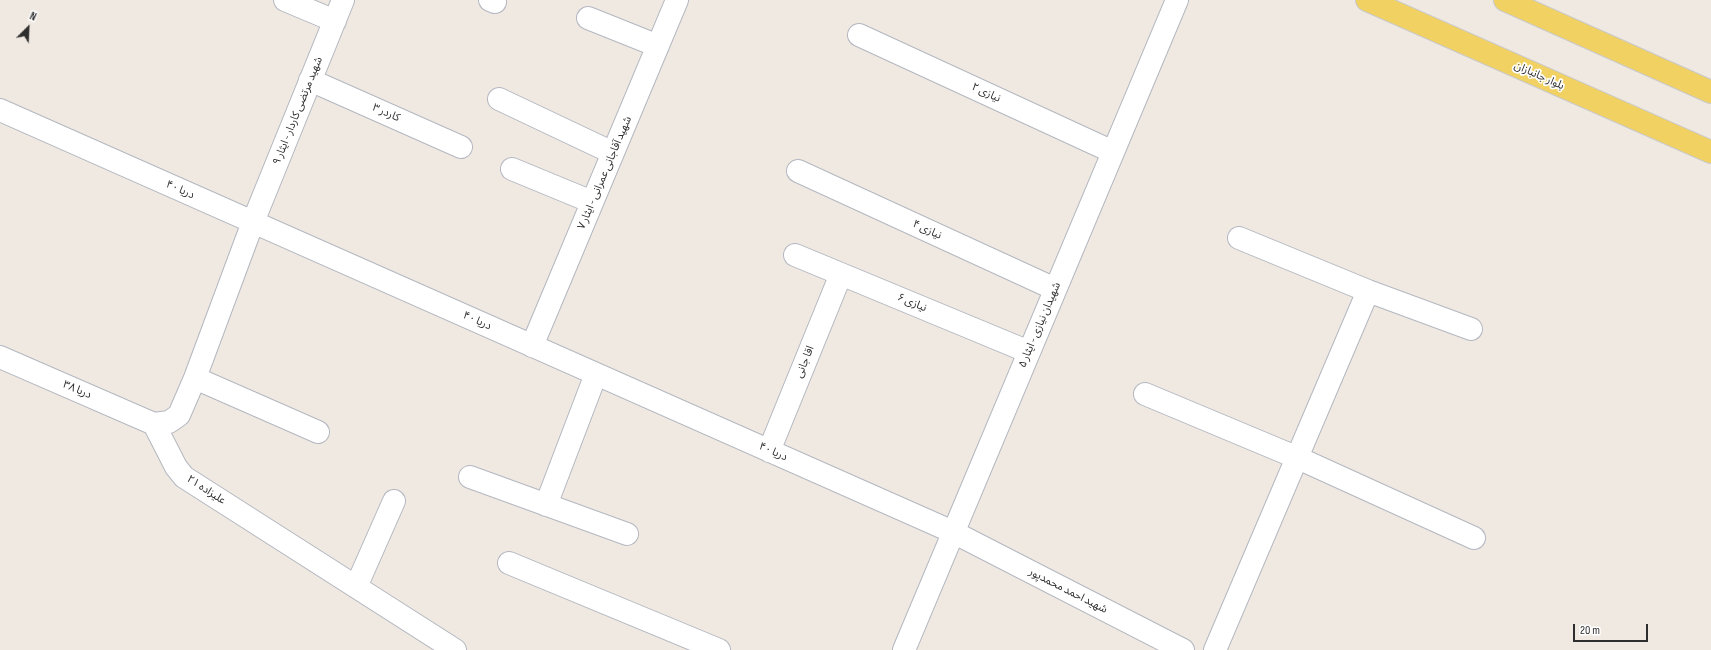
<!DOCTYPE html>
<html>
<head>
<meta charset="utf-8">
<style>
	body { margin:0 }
	#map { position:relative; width:1711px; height:650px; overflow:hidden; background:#efe9e1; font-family:"Sofia Sans Condensed",sans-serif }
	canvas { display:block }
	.north { position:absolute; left:8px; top:8px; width:40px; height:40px; -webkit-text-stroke:3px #fff; paint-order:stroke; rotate:24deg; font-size:11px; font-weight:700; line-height:16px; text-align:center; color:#2e2e2e }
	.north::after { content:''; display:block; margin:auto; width:14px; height:18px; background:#2e2e2e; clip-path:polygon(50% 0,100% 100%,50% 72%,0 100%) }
	.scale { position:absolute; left:1573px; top:624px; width:75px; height:18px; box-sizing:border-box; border:2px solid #2e2e2e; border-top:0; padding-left:5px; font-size:12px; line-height:14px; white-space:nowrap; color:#2e2e2e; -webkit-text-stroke:3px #fff; paint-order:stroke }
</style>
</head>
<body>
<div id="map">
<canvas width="1711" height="650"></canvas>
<div class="north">N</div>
<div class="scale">20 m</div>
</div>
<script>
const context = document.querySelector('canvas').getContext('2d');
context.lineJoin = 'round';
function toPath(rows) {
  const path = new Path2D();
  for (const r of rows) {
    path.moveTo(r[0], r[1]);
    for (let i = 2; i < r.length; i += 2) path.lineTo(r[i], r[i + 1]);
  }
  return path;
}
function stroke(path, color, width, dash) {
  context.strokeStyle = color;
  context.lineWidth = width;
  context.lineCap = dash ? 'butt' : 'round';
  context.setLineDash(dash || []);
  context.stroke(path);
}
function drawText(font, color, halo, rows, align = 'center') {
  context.font = font + ' "Sofia Sans Condensed","Noto Sans Arabic",sans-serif';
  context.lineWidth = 3.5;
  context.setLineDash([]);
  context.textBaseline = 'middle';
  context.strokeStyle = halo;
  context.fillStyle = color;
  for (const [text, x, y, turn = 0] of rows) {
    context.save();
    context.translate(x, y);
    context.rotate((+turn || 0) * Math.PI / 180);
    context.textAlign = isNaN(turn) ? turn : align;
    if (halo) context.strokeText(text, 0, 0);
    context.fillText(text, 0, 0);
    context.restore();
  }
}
const minor = toPath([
	[285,0,335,21],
	[490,0,495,2],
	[588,18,658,46],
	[859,35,1113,152],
	[310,80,461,147],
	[499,99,613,153],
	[0,110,953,532,1183,650],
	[512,169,592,202],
	[798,171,1055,289],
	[1239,238,1368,291],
	[795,255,1029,352],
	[532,346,677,0],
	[0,357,154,424,169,422,179,415,195,378,253,222,343,0],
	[195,378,318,432],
	[1145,394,1298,458,1474,538],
	[154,424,176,467,184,477,455,650],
	[769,451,841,274],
	[470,477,627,534],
	[546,505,596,374],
	[509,563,719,650],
	[356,587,394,501],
	[904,650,1177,0],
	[1215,650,1368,291,1471,329]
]);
const major = toPath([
	[1367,0,1711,152],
	[1505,0,1711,92]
]);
stroke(minor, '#b4b7c1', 24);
stroke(major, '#c9c9c9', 24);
stroke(minor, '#fff', 22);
stroke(major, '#f2d163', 22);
drawText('11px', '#2e2e2e', '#fff', [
	["بلوار جانبازان",1539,76,24],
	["نیازی ۲",986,93,25],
	["شهید مرتضی کاردار - ایثار ۹",298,111,-68],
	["کاردر ۳",386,113,24],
	["شهید آقاجانی عمرانی - ایثار ۷",605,173,-67],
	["دریا ۴۰",180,190,24],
	["نیازی ۴",927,230,25],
	["نیازی ۶",912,303,23],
	["دریا ۴۰",477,321,24],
	["شهیدان نیازی - ایثار ۵",1040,325,-67],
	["اقا جانی",805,362,-68],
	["دریا ۳۸",77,390,23],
	["دریا ۴۰",773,452,24],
	["علیزاده ۲۱",206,490,33],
	["شهید احمد محمدپور",1068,591,27]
]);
</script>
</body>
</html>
